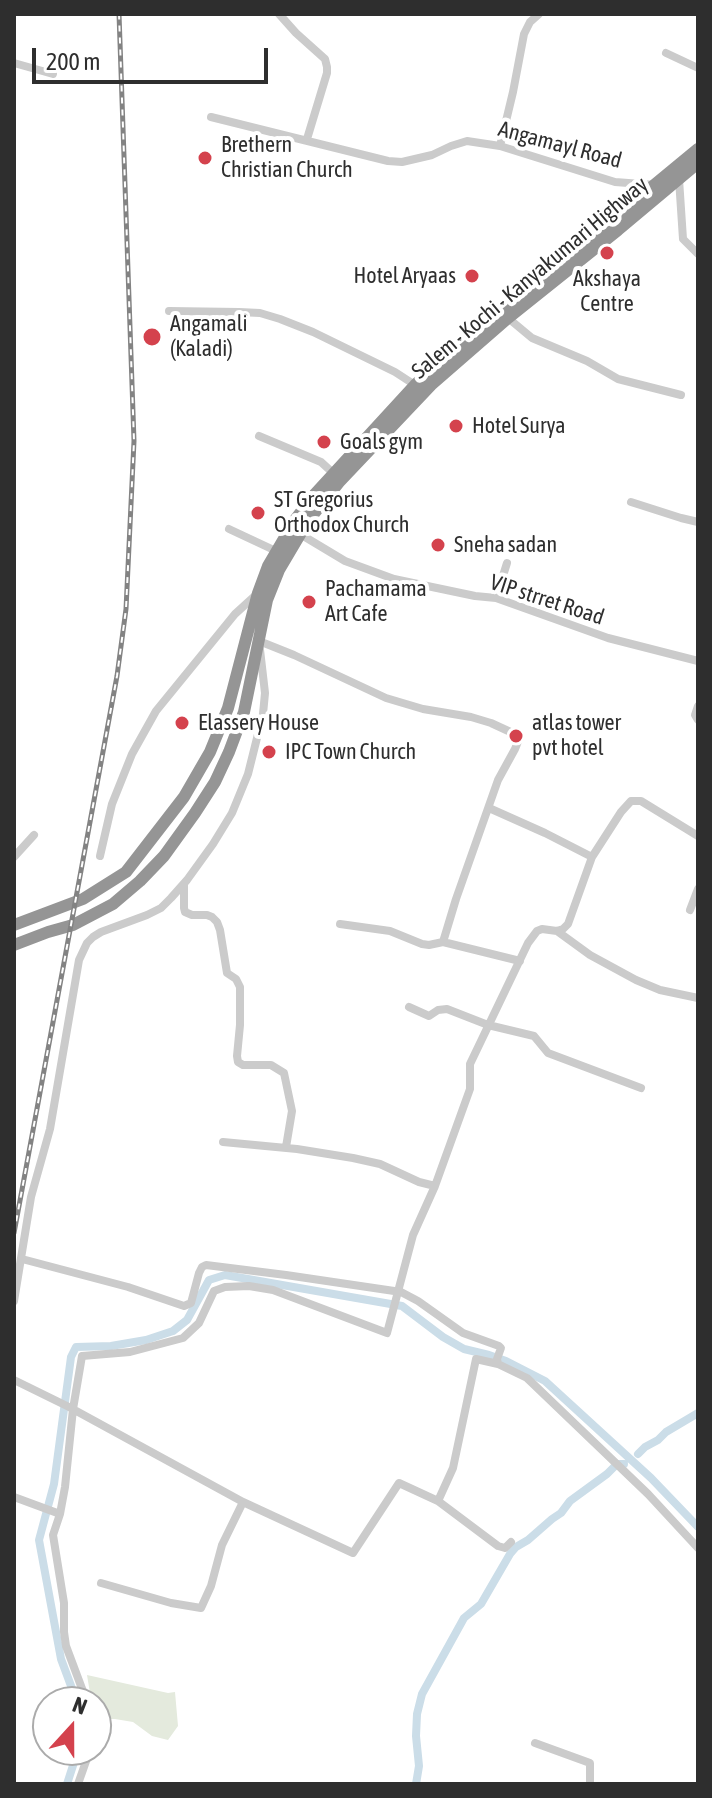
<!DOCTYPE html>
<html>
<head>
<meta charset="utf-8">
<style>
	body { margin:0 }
	#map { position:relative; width:712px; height:1798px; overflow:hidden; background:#fff; font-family:"Asap Condensed",sans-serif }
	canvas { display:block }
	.frame { position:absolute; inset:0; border:16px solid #2e2e2e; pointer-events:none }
	.north { position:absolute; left:32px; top:1686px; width:80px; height:80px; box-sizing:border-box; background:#fff; border:2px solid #ababab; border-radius:50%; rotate:21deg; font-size:22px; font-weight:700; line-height:32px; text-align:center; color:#2e2e2e }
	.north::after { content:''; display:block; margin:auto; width:28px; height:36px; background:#d4424d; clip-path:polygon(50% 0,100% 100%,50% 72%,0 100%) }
	.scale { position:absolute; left:32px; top:48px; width:236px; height:36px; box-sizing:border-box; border:4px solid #2e2e2e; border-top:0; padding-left:10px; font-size:24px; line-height:28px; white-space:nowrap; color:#2e2e2e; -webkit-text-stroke:6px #fff; paint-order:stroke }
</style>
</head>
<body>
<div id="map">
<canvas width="712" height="1798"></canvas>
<div class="frame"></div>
<div class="north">N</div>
<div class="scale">200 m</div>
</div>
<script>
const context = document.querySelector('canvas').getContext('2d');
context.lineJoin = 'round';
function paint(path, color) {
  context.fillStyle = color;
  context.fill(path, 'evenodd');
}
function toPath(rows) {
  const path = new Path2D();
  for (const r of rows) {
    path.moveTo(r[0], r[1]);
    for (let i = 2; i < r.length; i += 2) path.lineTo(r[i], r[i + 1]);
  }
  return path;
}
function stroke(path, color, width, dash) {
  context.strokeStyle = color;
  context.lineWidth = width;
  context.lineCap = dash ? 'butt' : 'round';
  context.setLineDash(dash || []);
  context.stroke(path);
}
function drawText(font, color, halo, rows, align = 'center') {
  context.font = font + ' "Asap Condensed",sans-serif';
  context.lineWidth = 8;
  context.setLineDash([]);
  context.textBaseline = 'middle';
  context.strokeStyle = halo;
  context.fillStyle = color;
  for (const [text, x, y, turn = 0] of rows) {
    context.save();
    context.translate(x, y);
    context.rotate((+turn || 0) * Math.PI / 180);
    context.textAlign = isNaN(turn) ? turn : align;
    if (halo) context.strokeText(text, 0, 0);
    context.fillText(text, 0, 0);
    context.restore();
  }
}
paint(toPath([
	[87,1675,168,1693,175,1692,178,1726,168,1740,152,1736,133,1722,115,1719,100,1719,96,1702,90,1693]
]), '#e4eadd');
stroke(toPath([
	[638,1454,645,1447,658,1440,666,1432,698,1413],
	[77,1702,61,1659,39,1540,54,1484,71,1357,76,1347,111,1346,146,1340,173,1331,187,1320,209,1280,225,1275,402,1306,443,1337,464,1349,489,1355,506,1361,545,1381,651,1478,698,1527],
	[67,1784,78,1750],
	[416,1784,419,1766,416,1736,417,1714,422,1694,464,1618,481,1604,510,1554,516,1547,528,1540,552,1519,561,1513,570,1501,607,1474,617,1464,624,1464]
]), '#cbdde8', 8);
stroke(toPath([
	[279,14,296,33,325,59,327,67,327,73,307,139],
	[666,53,698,68],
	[14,63,53,74],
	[211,117,388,161,402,162,432,155,451,146,467,141,500,146,615,182,655,185],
	[500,146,513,92,524,34,530,22,539,14],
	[679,179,683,239,698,254],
	[169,311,239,312,260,313,280,319,313,332,395,372,415,385],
	[508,318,532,338,587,361,618,379,681,395],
	[259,436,321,462,333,473],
	[631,502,681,518,698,522],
	[229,529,276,551],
	[300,534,345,561,394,579,475,596,496,598,608,638,698,661],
	[496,598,507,563],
	[698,706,695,715,698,720],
	[489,808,545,833,592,857],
	[100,856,112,804,132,754,156,711,235,614,257,594],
	[14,857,34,835],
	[184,884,184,908,185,912,192,915,207,915,212,917,217,922,220,930,227,973,236,979,240,987,240,1025,237,1056,238,1062,243,1065,271,1065,284,1073,292,1111,286,1147],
	[690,910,698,889],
	[340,924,390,931,422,944,429,945,443,942,520,961],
	[557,931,590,955,636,980,660,990,698,998],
	[409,1007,429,1016,438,1010,447,1009,488,1025,534,1036,548,1053,641,1088],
	[223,1142,297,1149,353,1158,380,1164,419,1182,435,1186,470,1089,470,1064,528,943,537,931,542,929,557,931,563,929,568,924,592,857,621,812,631,801,641,801,698,836],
	[22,1259,128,1287,184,1306,191,1303,199,1273,202,1267,206,1265,286,1275,401,1292,418,1301,463,1333,499,1346,501,1348,497,1359,498,1364],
	[14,1301,31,1197,50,1129,79,960,87,943,93,937,101,932,147,915,161,908,171,898,187,880,213,844,232,813,248,774,263,714,265,693,259,641,294,655,386,698,423,709,471,717,491,723,517,735,519,739,515,749,498,780,456,899,443,942],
	[14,1380,69,1407,243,1502,353,1553,399,1483,438,1501,498,1546,505,1548,511,1542],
	[14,1497,60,1514],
	[438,1501,453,1468,476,1359,498,1364,527,1378,648,1494,698,1548],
	[101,1583,171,1603,201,1608,211,1586,222,1545,243,1502],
	[87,1702,66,1646,64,1632,64,1603,53,1535,60,1514,65,1487,73,1409,82,1356,130,1352,183,1338,199,1323,214,1291,225,1287,249,1286,273,1290,387,1333,413,1235,435,1186],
	[535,1743,590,1763,590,1784],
	[78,1784,90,1750]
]), '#cbcbcb', 8);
stroke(toPath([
	[14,925,83,899,126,872,184,797,210,752,228,708,258,593,268,566,295,520,314,495,415,385,441,361,698,149],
	[14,945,48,932,73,925,113,904,140,881,164,856,195,813,215,782,229,752,244,712,267,600,279,570,308,521,340,481,431,385,508,318,618,230,698,163]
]), '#959595', 12);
const rail = toPath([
	[14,1233,117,676,126,609,134,441,119,14]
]);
stroke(rail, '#838383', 5);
stroke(rail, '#fff', 2, [6]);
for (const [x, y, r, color] of [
	[205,158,8,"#d4424d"],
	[607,253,8,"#d4424d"],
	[472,276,8,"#d4424d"],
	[152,337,10,"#d4424d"],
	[456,426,8,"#d4424d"],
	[324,442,8,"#d4424d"],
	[258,513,8,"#d4424d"],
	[438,545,8,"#d4424d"],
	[309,602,8,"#d4424d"],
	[182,723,8,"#d4424d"],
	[516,736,8,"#d4424d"],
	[269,752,8,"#d4424d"]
]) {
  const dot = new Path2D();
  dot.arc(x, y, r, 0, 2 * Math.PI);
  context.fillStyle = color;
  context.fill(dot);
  stroke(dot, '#fff', 3);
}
drawText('22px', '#2e2e2e', '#fff', [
	["Brethern",221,145],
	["Christian Church",221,170],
	["Hotel Aryaas",456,276,"right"],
	["Akshaya",607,279,"center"],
	["Centre",607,304,"center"],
	["Angamali",170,324],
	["(Kaladi)",170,349],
	["Hotel Surya",472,426],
	["Goals gym",340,442],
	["ST Gregorius",274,500],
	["Orthodox Church",274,525],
	["Sneha sadan",454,545],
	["Pachamama",325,589],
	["Art Cafe",325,614],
	["Elassery House",198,723],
	["atlas tower",532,723],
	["pvt hotel",532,748],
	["IPC Town Church",285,752]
], 'left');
drawText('22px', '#2e2e2e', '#fff', [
	["Angamayl Road",560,145,15],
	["Salem - Kochi - Kanyakumari Highway",530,278,-40],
	["VIP strret Road",547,600,18]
]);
</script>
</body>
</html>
